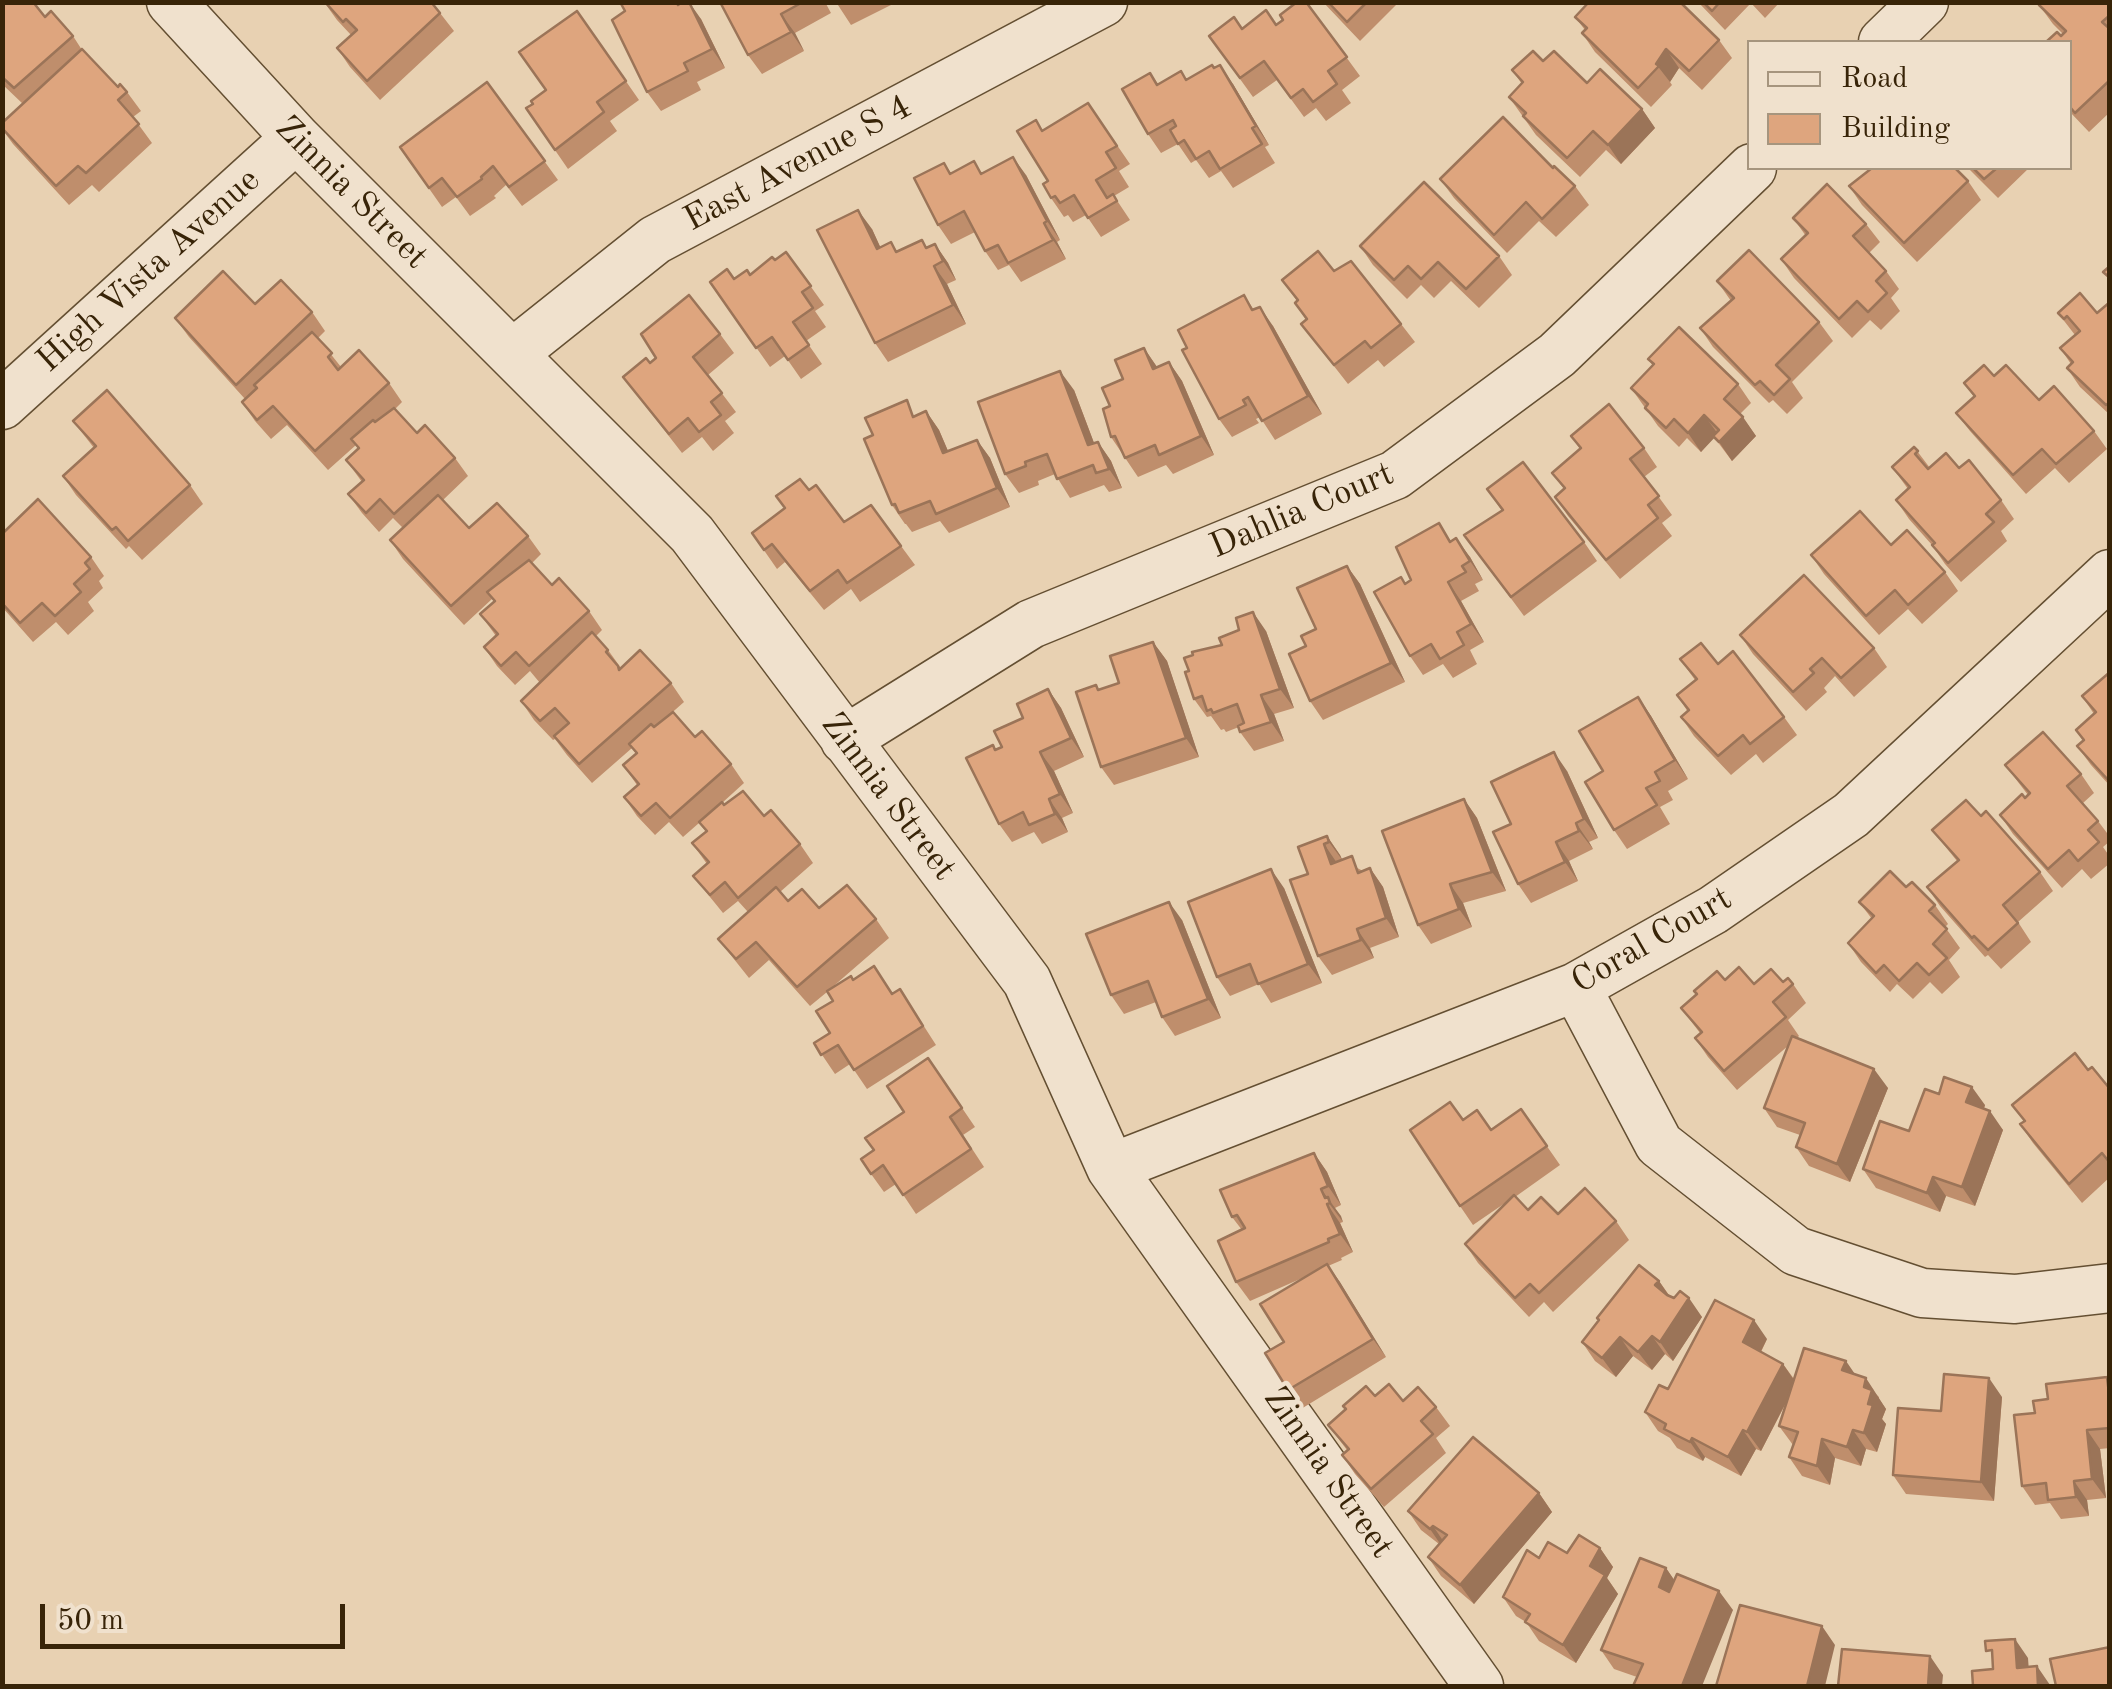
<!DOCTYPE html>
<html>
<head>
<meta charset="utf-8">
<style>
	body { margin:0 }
	#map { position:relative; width:2112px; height:1689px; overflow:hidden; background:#e8d1b2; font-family:"Old Standard TT",serif }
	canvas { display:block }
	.frame { position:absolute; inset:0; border:5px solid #382408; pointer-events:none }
	.legend { position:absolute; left:1747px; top:40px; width:325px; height:130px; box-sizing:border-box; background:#f0e1cd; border:2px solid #a6957e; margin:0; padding:12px 18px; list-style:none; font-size:30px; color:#382408 }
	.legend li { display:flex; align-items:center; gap:20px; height:50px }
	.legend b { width:50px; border:2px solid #a6957e }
	.scale { position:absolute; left:40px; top:1604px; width:305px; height:45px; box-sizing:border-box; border:5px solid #382408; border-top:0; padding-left:12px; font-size:30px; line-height:35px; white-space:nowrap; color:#382408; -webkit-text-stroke:8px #f0e1cd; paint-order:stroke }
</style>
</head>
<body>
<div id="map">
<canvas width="2112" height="1689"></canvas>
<div class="frame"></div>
<ul class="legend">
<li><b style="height:12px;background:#f0e1cd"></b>Road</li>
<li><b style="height:28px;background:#dea57e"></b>Building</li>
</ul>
<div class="scale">50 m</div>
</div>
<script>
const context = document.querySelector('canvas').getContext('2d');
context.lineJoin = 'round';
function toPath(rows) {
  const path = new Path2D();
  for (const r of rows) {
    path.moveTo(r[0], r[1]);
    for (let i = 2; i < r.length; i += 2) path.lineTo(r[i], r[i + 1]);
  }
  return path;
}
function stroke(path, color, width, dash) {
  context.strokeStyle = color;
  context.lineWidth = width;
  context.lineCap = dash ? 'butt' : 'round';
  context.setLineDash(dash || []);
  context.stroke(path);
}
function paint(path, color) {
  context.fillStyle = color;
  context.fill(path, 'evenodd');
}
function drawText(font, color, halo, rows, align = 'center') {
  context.font = font + ' "Old Standard TT",serif';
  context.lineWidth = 9;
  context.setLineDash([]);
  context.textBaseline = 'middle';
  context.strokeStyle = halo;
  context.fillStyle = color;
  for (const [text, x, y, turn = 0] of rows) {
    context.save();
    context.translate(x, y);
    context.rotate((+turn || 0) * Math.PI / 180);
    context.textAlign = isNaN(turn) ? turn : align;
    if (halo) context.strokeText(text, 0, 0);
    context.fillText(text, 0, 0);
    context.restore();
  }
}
const street = toPath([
	[171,2,296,138,692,534,1027,981,1111,1168,1479,1686],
	[1883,42,1924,2],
	[512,354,655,240,1103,2],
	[2,405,296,138],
	[845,740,1031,624,1395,475,1557,355,1752,168],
	[1576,987,1659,1144,1796,1251,1922,1293,2015,1299,2110,1288],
	[1111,1168,1576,987,1713,910,1851,815,2110,574]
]);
stroke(street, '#644f32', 51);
stroke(street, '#f0e1cd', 48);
paint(toPath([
	[2,2,45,17,73,36,82,50,118,87,127,92,141,111,133,117,152,143,99,192,92,185,69,205,13,144,2,129,23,104,2,84],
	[324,2,440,13,454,31,380,100,350,67,337,48,351,35,337,20],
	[620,2,680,2,701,19,725,68,697,82,701,90,661,111,647,92,625,11],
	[720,2,825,2,831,13,795,33,804,51,762,74,748,55],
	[836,2,890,2,891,5,851,25],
	[1306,2,1360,76,1342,90,1351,103,1326,121,1316,108,1304,117,1277,80,1253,97,1209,36,1242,29,1276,25],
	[1323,2,1399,2,1360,41],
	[1698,2,1780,2,1765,18,1751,3,1725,30],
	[2110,3,2110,112,2089,132,2070,112,2070,42,2061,36,2063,34,2053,24,2039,5],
	[577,11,639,100,610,121,617,131,568,169,526,108,533,104,546,90],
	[1575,17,1719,40,1732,58,1702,90,1679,68,1670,82,1672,85,1651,107,1595,52,1582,33,1585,30],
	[1543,61,1642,109,1655,128,1621,164,1606,150,1580,177,1536,135,1509,97,1522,84,1512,70],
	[1150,73,1158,84,1187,80,1233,84,1269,145,1265,147,1275,163,1233,188,1221,171,1209,178,1196,160,1191,163,1178,144,1161,153,1148,134],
	[487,82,558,180,522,206,506,185,494,196,496,198,470,216,456,197,442,207,400,147],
	[1088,103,1130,164,1119,171,1129,187,1114,196,1130,220,1101,237,1086,215,1073,222,1068,215,1064,217,1051,198,1048,181,1043,131],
	[944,163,951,173,983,173,1026,175,1060,240,1057,242,1066,259,1021,282,1009,265,998,270,985,251,975,232,951,244,938,225],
	[1553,168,1575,186,1589,205,1556,237,1539,221,1507,253,1454,198,1440,179],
	[1968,168,2029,168,1998,198],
	[1968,181,1981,200,1917,262,1862,205,1849,186],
	[1793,218,1866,224,1880,242,1869,253,1886,271,1899,289,1891,298,1900,311,1881,330,1870,320,1852,338,1794,278,1781,259,1806,236],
	[872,229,880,247,891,242,897,251,927,247,935,244,948,263,956,280,947,284,966,324,888,362,875,343],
	[1360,246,1499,256,1512,275,1479,308,1451,281,1434,298,1421,285,1407,299,1373,265],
	[786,252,824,305,815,311,826,327,806,341,822,364,801,379,785,356,770,367,710,282,734,279,750,275],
	[1334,271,1401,324,1415,342,1384,367,1378,360,1348,384,1301,324,1306,320,1295,303,1297,301,1282,280],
	[1717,281,1819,322,1833,341,1792,382,1803,398,1787,414,1773,400,1769,403,1713,347,1700,328,1731,301],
	[1244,295,1254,310,1273,326,1322,414,1275,440,1260,417,1256,419,1259,423,1232,437,1219,419,1187,348],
	[2110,302,2110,415,2080,387,2067,368,2071,364,2060,348,2075,335,2058,313,2097,313],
	[255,304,312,312,325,331,318,338,341,367,389,383,402,402,395,409,417,433,455,458,468,476,443,500,469,528,528,536,541,554,532,563,552,585,589,611,602,630,596,636,608,650,621,668,671,683,684,702,667,717,731,764,744,783,722,803,724,805,764,816,800,844,813,863,780,892,788,901,876,919,889,938,829,990,853,980,893,994,900,989,936,1045,867,1089,850,1064,835,1074,814,1043,830,1033,833,1001,827,992,810,1006,769,960,749,978,718,939,748,912,738,901,723,913,693,876,707,864,692,843,706,832,699,823,683,837,669,822,655,835,637,816,624,797,637,785,623,765,636,754,632,748,592,783,567,755,555,739,553,740,534,720,521,701,540,683,530,671,515,685,497,666,484,647,496,636,480,614,494,602,492,599,464,625,403,559,390,540,403,528,393,518,379,532,362,513,348,494,362,482,346,460,358,449,356,445,328,470,287,425,271,439,255,421,242,402,245,399,189,337,175,318],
	[720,334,734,353,708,375,736,412,725,421,734,433,713,451,702,437,682,453,623,377,650,363],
	[1144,348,1157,367,1169,362,1182,381,1214,455,1173,474,1166,465,1138,477,1111,437,1110,406,1123,379],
	[1648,359,1738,384,1751,403,1740,414,1756,436,1732,461,1714,437,1701,452,1687,438,1679,447,1658,426,1631,388,1653,366],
	[1994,376,2094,431,2107,449,2069,483,2055,468,2026,494,1970,431,1956,413,1974,397,1964,383],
	[1074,390,1094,443,1098,442,1111,461,1122,488,1109,492,1104,485,1070,498,1055,474,1038,481,1039,485,1019,493,1005,474],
	[926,411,939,430,948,451,977,440,990,458,1010,507,949,533,940,521,912,532,906,524,905,524,892,505,917,415],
	[73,421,190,485,203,504,142,560,129,546,126,549,76,495,63,476,94,448],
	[1571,436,1644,448,1657,467,1644,477,1672,515,1662,523,1672,536,1620,579,1568,516,1555,497,1564,489,1552,473,1580,449],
	[1914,447,1930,468,1959,468,2001,500,2014,519,2001,531,2007,541,1961,582,1945,564,1932,545,1909,519,1896,500,1908,489,1892,467],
	[1487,489,1584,542,1597,561,1524,616,1464,535,1502,511],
	[809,490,844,522,901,546,915,565,860,602,851,589,824,610,785,562,777,569,752,533],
	[2,534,91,557,104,576,99,581,103,588,88,602,94,611,68,635,56,622,33,642,2,607],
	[1452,541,1470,557,1483,580,1475,584,1479,591,1461,601,1484,642,1470,650,1477,664,1453,678,1443,664,1423,675,1410,656,1405,583,1411,580],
	[1891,545,1945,572,1958,591,1922,624,1908,609,1879,635,1824,574,1811,555],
	[1347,566,1360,584,1405,682,1323,720,1310,701,1306,646,1316,629],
	[1266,631,1294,708,1274,714,1284,741,1254,751,1240,732,1239,727,1226,732,1224,729,1221,730,1211,716,1207,717,1194,699,1189,671,1222,645],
	[1740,635,1874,648,1887,667,1854,697,1835,676,1824,688,1827,692,1806,711,1753,654],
	[1153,642,1167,661,1199,757,1114,785,1101,767,1099,690,1119,683],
	[1680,659,1718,664,1784,717,1797,735,1763,763,1756,754,1731,775,1694,736,1681,717,1688,712,1677,695,1695,680],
	[2110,672,2110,786,2091,765,2077,746,2083,741,2076,730,2094,714,2082,696],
	[1048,689,1061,708,1084,757,1054,771,1073,813,1062,818,1068,832,1042,844,1034,832,1012,842,999,824,1002,747,1023,718],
	[1638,697,1651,716,1688,779,1668,791,1673,800,1660,807,1670,824,1627,849,1614,830,1603,771],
	[2005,765,2081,774,2094,793,2083,803,2098,821,2110,837,2110,841,2103,847,2110,857,2110,863,2091,879,2082,869,2062,888,2013,834,2000,815,2028,795],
	[1567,771,1598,838,1589,842,1593,849,1569,861,1578,881,1531,903,1518,884,1511,824],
	[1464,799,1477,818,1506,891,1463,903,1472,927,1431,944,1418,925],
	[1981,816,2040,872,2053,891,2018,922,2031,942,2001,969,1988,955,1985,957,1940,906,1927,887,1957,861,1932,830],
	[1327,836,1340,855,1342,860,1363,871,1370,868,1383,887,1399,937,1370,948,1374,958,1332,975,1318,956,1308,874],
	[1906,887,1935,905,1948,924,1945,927,1960,948,1949,960,1960,977,1942,994,1930,982,1913,999,1897,984,1890,992,1861,962,1848,943,1872,919,1859,902],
	[1284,888,1322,983,1271,1003,1259,984,1230,996,1217,977],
	[1182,920,1221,1018,1175,1036,1162,1017,1156,1002,1124,1014,1111,995],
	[1725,980,1754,984,1783,982,1793,984,1806,1003,1788,1020,1799,1036,1797,1038,1888,1088,1850,1182,1809,1166,1796,1147,1800,1135,1777,1127,1764,1108,1789,1045,1737,1090,1708,1057,1695,1038,1700,1033,1681,1008],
	[928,1058,975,1127,963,1135,984,1167,916,1214,896,1184,884,1192,871,1174,874,1150,904,1112],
	[2088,1070,2110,1089,2110,1177,2082,1203,2033,1143,2020,1124,2024,1121,2012,1105],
	[1939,1094,1985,1105,1984,1108,2003,1130,1975,1206,1946,1196,1940,1212,1876,1188,1863,1169,1909,1131],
	[1521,1109,1560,1165,1515,1197,1528,1210,1616,1221,1629,1240,1553,1312,1544,1302,1529,1317,1478,1263,1465,1244,1508,1201,1473,1225,1460,1206,1463,1120,1491,1130],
	[1314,1153,1327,1172,1341,1205,1335,1208,1343,1222,1340,1223,1353,1252,1341,1258,1342,1260,1328,1266,1386,1357,1301,1409,1288,1390,1284,1342,1307,1276,1250,1301,1236,1282,1242,1230,1232,1217],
	[1659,1281,1669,1295,1702,1317,1673,1361,1665,1354,1652,1370,1633,1356,1616,1377,1595,1361,1582,1342,1599,1321,1597,1318],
	[1767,1339,1761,1352,1783,1364,1794,1379,1855,1374,1879,1397,1879,1399,1886,1409,1882,1419,1886,1424,1877,1452,1866,1449,1861,1466,1835,1458,1830,1485,1802,1476,1789,1457,1793,1445,1779,1426,1787,1401,1761,1451,1756,1449,1741,1476,1705,1457,1703,1461,1677,1448,1670,1438,1658,1431,1645,1412,1668,1389],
	[2110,1381,2110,1448,2100,1449,2106,1498,2087,1500,2089,1516,2061,1519,2050,1503,2035,1505,2022,1486,2035,1413,2048,1399],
	[1375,1396,1436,1407,1450,1426,1436,1438,1446,1453,1384,1507,1355,1474,1342,1455,1347,1450,1328,1425],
	[2002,1397,1994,1501,1906,1494,1893,1475,1941,1411],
	[1539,1493,1552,1512,1474,1604,1441,1576,1428,1557,1439,1544,1421,1530,1408,1511],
	[1600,1548,1613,1567,1607,1578,1618,1594,1576,1663,1539,1641,1526,1622,1516,1616,1503,1597,1539,1558],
	[1666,1568,1674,1580,1733,1610,1637,1677,1614,1669,1601,1650]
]), '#bf8e6c');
paint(toPath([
	[689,2,701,19,725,68,712,49],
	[781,14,795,33,804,51,791,32],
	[1666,49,1679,68,1670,82,1656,64],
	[1220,65,1233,84,1269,145,1256,126],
	[1642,109,1655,128,1621,164,1608,145],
	[1013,157,1026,175,1060,240,1047,221],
	[858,210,872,229,890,268,877,249],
	[1044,223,1057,242,1066,259,1053,240],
	[935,244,948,263,956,280,943,261],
	[934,266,947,284,966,324,953,305],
	[1260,307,1273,326,1322,414,1308,396],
	[1144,348,1157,367,1153,369],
	[1169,362,1182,381,1214,455,1201,436],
	[1060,371,1074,390,1102,464,1088,445],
	[926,411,939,430,957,472,943,453],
	[1704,415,1718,434,1701,452,1688,433],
	[1743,417,1756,436,1732,461,1719,442],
	[977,440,990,458,1010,507,997,488],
	[1098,442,1111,461,1122,488,1109,469],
	[1456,538,1470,557,1483,580,1470,561],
	[1347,566,1360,584,1405,682,1391,663],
	[1448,582,1461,601,1484,642,1471,624],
	[1253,612,1266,631,1294,708,1280,689],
	[1153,642,1167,661,1199,757,1186,738],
	[1048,689,1061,708,1084,757,1071,738],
	[1261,695,1274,714,1284,741,1271,722],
	[1638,697,1651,716,1688,779,1675,760],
	[1040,752,1054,771,1073,813,1060,794],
	[1554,752,1567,771,1598,838,1584,819],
	[1049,799,1062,818,1068,832,1055,814],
	[1464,799,1477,818,1506,891,1492,872],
	[1576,823,1589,842,1593,849,1579,831],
	[1327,836,1340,855,1343,861,1329,842],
	[1556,842,1569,861,1578,881,1565,862],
	[1324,844,1337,863,1331,864],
	[1370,868,1383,887,1399,937,1386,918],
	[1271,869,1284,888,1322,983,1308,964],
	[1450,884,1463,903,1472,927,1459,909],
	[1169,902,1182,920,1221,1018,1208,999],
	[1357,929,1370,948,1374,958,1361,940],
	[1874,1069,1888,1088,1850,1182,1837,1164],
	[1972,1087,1985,1105,1980,1121,1966,1102],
	[1990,1111,2003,1130,1975,1206,1962,1187],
	[1314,1153,1327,1172,1341,1205,1328,1186],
	[1933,1177,1946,1196,1940,1212,1927,1193],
	[1321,1189,1341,1216,1343,1222,1325,1198],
	[1327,1204,1340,1223,1353,1252,1340,1234],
	[1327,1264,1340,1282,1386,1357,1373,1339],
	[1659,1281,1672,1300,1655,1285],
	[1689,1298,1702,1317,1673,1361,1660,1342],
	[1754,1320,1767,1339,1756,1361,1743,1342],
	[1652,1336,1665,1354,1652,1370,1638,1352],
	[1620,1337,1633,1356,1616,1377,1602,1358],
	[1846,1361,1859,1380,1842,1370],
	[1783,1364,1796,1383,1761,1451,1747,1432],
	[1866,1378,1886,1409,1882,1419,1886,1424,1877,1452,1864,1433,1868,1404,1864,1387],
	[1989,1378,2002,1397,1994,1501,1981,1482],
	[1743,1430,1756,1449,1741,1476,1728,1457],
	[1853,1430,1866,1449,1861,1466,1847,1447],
	[2087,1430,2100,1449,2106,1498,2092,1479],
	[1692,1438,1705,1457,1703,1461,1690,1442],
	[1822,1439,1835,1458,1830,1485,1817,1466],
	[2074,1481,2087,1500,2089,1516,2076,1497],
	[1539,1493,1552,1512,1474,1604,1460,1585],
	[1433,1526,1446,1545,1443,1548,1430,1529],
	[1600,1548,1613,1567,1607,1578,1618,1594,1576,1663,1563,1645,1590,1566],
	[1666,1568,1679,1587,1672,1606,1659,1587],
	[1719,1591,1733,1610,1702,1686,1682,1686],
	[1822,1626,1835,1645,1825,1686,1807,1686],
	[2015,1639,2028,1658,2030,1686,2017,1668],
	[1930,1656,1943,1675,1942,1686,1928,1686],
	[2037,1666,2050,1685,2050,1686,2038,1686]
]), '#9b7458');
const building = toPath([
	[2,2,33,2,45,17,51,11,73,36,14,88,2,77,2,2],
	[325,2,431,2,440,13,367,81,337,48,357,30,346,19,343,22,325,2],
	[620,2,677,2,678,5,683,2,689,2,712,49,684,63,688,71,647,92,612,20,625,11,620,2],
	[720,2,803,2,781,14,791,32,748,55,720,2],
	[1297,2,1306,2,1347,57,1328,71,1337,84,1313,102,1303,89,1291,98,1264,61,1240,78,1209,36,1234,17,1242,29,1266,10,1276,25,1283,20,1280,15,1297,2],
	[1328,2,1367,2,1347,22,1328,2],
	[1589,2,1680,2,1719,40,1689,71,1666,49,1656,64,1659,66,1638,88,1582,33,1587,28,1575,17,1589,2],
	[1703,2,1720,2,1712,11,1703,2],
	[2042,2,2110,3,2110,15,2102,22,2110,29,2110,80,2075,113,2070,107,2070,42,2046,42,2057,32,2061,36,2066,31,2039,5,2042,2],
	[577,11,626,81,597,102,604,112,555,150,526,108,533,104,531,101,546,90,519,52,577,11],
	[82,49,118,87,120,84,127,92,118,100,139,124,86,173,78,166,56,186,2,128,2,123,82,49],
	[1533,51,1543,61,1554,51,1587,83,1600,69,1642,109,1608,145,1593,131,1567,158,1523,116,1526,113,1509,97,1523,82,1512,70,1533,51],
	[1212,65,1214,68,1220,65,1256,126,1252,128,1262,144,1220,169,1209,151,1196,159,1184,140,1178,144,1170,130,1176,126,1173,120,1148,134,1122,89,1150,73,1157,85,1181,71,1186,80,1212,65],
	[487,82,545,161,509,187,493,166,481,177,482,179,457,197,442,178,429,188,400,147,487,82],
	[1088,103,1117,146,1106,152,1116,168,1096,180,1107,198,1113,194,1117,201,1088,218,1074,195,1060,203,1055,196,1051,198,1043,184,1048,181,1017,131,1036,120,1042,131,1088,103],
	[1503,117,1553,168,1554,166,1575,186,1542,219,1526,202,1494,235,1440,179,1503,117],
	[1013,157,1047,221,1044,223,1053,240,1008,263,998,245,985,251,964,211,938,225,914,178,944,163,950,174,974,161,981,174,1013,157],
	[1872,168,1955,168,1968,181,1904,243,1849,186,1872,168],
	[1973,168,1997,168,1984,179,1973,168],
	[1424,182,1499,256,1466,289,1438,262,1421,279,1408,266,1394,280,1360,246,1424,182],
	[1827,184,1866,224,1853,236,1886,271,1876,281,1887,293,1868,312,1857,301,1839,319,1781,259,1808,233,1793,218,1827,184],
	[858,210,877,249,891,242,896,252,922,240,926,248,935,244,943,261,934,266,953,305,875,343,817,230,858,210],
	[1749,250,1819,322,1776,365,1790,379,1774,395,1760,381,1755,385,1700,328,1734,298,1717,281,1749,250],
	[1318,251,1334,271,1351,261,1401,324,1371,348,1365,341,1334,365,1301,324,1307,319,1295,303,1298,300,1282,280,1318,251],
	[786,252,811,286,802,292,813,308,793,322,809,345,788,360,772,337,756,348,710,282,727,269,734,279,747,270,750,275,772,257,775,260,786,252],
	[2110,266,2110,278,2103,272,2110,266],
	[223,271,255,304,281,280,312,312,236,385,175,318,223,271],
	[2080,293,2097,313,2110,302,2110,402,2106,405,2067,368,2073,362,2060,348,2080,331,2067,316,2064,319,2058,313,2080,293],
	[689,295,720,334,693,357,722,393,711,402,721,415,699,432,688,418,669,434,623,377,646,358,650,363,656,358,641,334,689,295],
	[1244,295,1252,310,1260,307,1308,396,1262,421,1248,397,1243,400,1246,405,1219,419,1182,350,1187,348,1178,330,1244,295],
	[1679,327,1738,384,1724,399,1743,417,1719,442,1713,436,1719,430,1704,415,1688,433,1674,419,1666,428,1645,408,1648,404,1631,388,1654,364,1648,359,1679,327],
	[312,332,332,353,328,357,338,370,359,350,389,383,315,451,273,406,257,420,242,402,257,388,254,385,312,332],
	[1144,348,1153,369,1169,362,1201,436,1159,455,1155,445,1125,458,1115,436,1111,437,1103,409,1110,406,1102,388,1123,379,1115,360,1144,348],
	[1984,365,1994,376,2006,365,2039,400,2054,386,2094,431,2056,464,2042,449,2013,475,1956,413,1975,396,1964,383,1984,365],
	[1060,371,1088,445,1098,442,1109,469,1096,473,1093,465,1057,479,1047,454,1025,462,1026,466,1005,474,978,402,1060,371],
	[107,390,190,485,128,541,116,527,112,530,63,476,96,446,73,421,107,390],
	[907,400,913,417,926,411,943,453,977,440,997,488,936,514,930,501,899,513,895,504,892,505,864,439,873,435,865,418,907,400],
	[1609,404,1644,448,1630,459,1659,496,1648,505,1658,518,1606,560,1555,497,1565,488,1552,473,1581,448,1571,436,1609,404],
	[394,408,417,433,425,425,455,458,394,514,380,499,366,513,348,494,364,480,346,460,359,448,351,439,373,420,375,422,394,408],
	[1914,447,1918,451,1915,454,1928,469,1946,453,1959,468,1969,460,2001,500,1986,514,1994,522,1948,563,1932,545,1935,543,1896,500,1910,487,1892,467,1914,447],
	[1523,462,1584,542,1511,597,1464,535,1503,510,1487,489,1523,462],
	[800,479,809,490,816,485,844,522,871,505,901,546,847,583,838,570,810,591,772,544,764,550,752,533,785,508,776,496,800,479],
	[438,495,469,528,497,503,528,536,451,606,390,540,438,495],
	[38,499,91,557,85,563,90,569,74,584,81,592,55,616,42,603,20,623,2,603,2,534,38,499],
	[1860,511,1891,545,1907,530,1945,572,1908,605,1895,590,1866,616,1811,555,1860,511],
	[1439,523,1450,542,1456,538,1470,561,1462,566,1466,572,1448,582,1471,624,1457,632,1464,645,1440,659,1431,644,1410,656,1374,592,1401,577,1405,584,1411,580,1396,547,1439,523],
	[529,560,552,585,559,578,589,611,529,666,516,652,501,666,484,647,498,634,480,614,495,601,487,592,529,560],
	[1347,566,1391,663,1310,701,1289,654,1306,646,1301,636,1316,629,1297,588,1347,566],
	[1804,575,1874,648,1841,678,1822,658,1810,669,1814,673,1793,692,1740,635,1804,575],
	[1253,612,1280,689,1261,695,1271,722,1240,732,1238,726,1244,723,1237,704,1213,713,1211,709,1207,711,1202,696,1194,699,1185,672,1189,671,1184,658,1193,655,1192,652,1222,645,1219,638,1239,630,1236,618,1253,612],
	[592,632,608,650,606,652,618,666,619,670,640,650,671,683,579,764,554,736,569,723,555,708,540,721,521,701,592,632],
	[1153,642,1186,738,1101,767,1076,692,1096,685,1098,690,1119,683,1110,656,1153,642],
	[1701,643,1718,664,1733,651,1784,717,1750,744,1743,735,1718,756,1681,717,1689,710,1677,695,1697,679,1680,659,1701,643],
	[2110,672,2110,782,2077,746,2084,740,2076,730,2096,712,2082,696,2110,672],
	[1048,689,1071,738,1040,752,1060,794,1049,799,1055,814,1029,825,1023,812,999,824,966,758,993,745,995,750,1002,747,994,731,1023,718,1017,704,1048,689],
	[1638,697,1675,760,1655,772,1660,781,1646,788,1657,805,1614,830,1585,782,1603,771,1579,731,1638,697],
	[673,712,695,737,702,731,731,764,670,818,656,803,641,816,624,797,639,784,623,765,637,753,629,744,651,724,654,727,673,712],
	[2043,732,2081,774,2067,786,2098,821,2088,830,2099,842,2078,861,2069,850,2048,869,2000,815,2022,794,2025,798,2030,793,2005,765,2043,732],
	[1554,752,1584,819,1576,823,1579,831,1556,842,1565,862,1518,884,1493,832,1511,824,1491,782,1554,752],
	[743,791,764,816,771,810,800,844,738,898,725,882,710,895,693,876,709,862,692,843,707,831,699,822,722,802,724,805,743,791],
	[1464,799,1492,872,1450,884,1459,909,1418,925,1382,831,1464,799],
	[1966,800,1981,816,1986,811,2040,872,2003,905,2018,923,1988,950,1974,936,1972,938,1927,887,1959,860,1932,830,1966,800],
	[1327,836,1329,842,1324,844,1331,864,1352,856,1358,873,1370,868,1386,918,1357,929,1361,940,1318,956,1290,880,1308,874,1298,847,1327,836],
	[1271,869,1308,964,1258,984,1250,964,1217,977,1188,902,1271,869],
	[1890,871,1906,887,1912,882,1935,905,1929,911,1947,929,1933,944,1947,958,1929,975,1917,963,1899,981,1884,965,1876,973,1848,943,1874,916,1859,902,1890,871],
	[847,885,876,919,797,987,756,942,736,959,718,939,776,887,788,901,802,889,819,908,847,885],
	[1169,902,1208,999,1162,1017,1148,981,1111,995,1086,934,1169,902],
	[874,966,892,994,900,989,923,1026,854,1070,838,1045,821,1055,814,1043,830,1033,816,1011,833,1001,827,991,851,976,853,980,874,966],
	[1739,967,1754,984,1771,969,1783,982,1788,978,1793,984,1773,1002,1786,1017,1724,1071,1695,1038,1702,1032,1681,1008,1697,994,1694,991,1717,971,1725,980,1739,967],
	[1792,1036,1874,1069,1837,1164,1796,1147,1805,1123,1764,1108,1792,1036],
	[2075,1053,2088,1070,2092,1067,2110,1089,2110,1163,2102,1153,2069,1184,2020,1124,2025,1121,2012,1105,2075,1053],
	[928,1058,962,1108,950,1117,971,1149,903,1195,883,1165,871,1174,861,1159,874,1150,865,1138,904,1112,887,1086,928,1058],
	[1944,1077,1972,1087,1966,1102,1990,1111,1962,1187,1933,1177,1927,1193,1863,1169,1880,1121,1909,1131,1925,1089,1939,1094,1944,1077],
	[1450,1102,1463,1120,1477,1110,1491,1130,1521,1109,1547,1146,1460,1206,1410,1130,1450,1102],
	[1314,1153,1328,1186,1321,1189,1325,1198,1328,1197,1330,1203,1327,1204,1340,1234,1328,1239,1329,1242,1236,1282,1218,1241,1245,1228,1237,1215,1232,1217,1220,1190,1314,1153],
	[1585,1188,1616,1221,1539,1293,1530,1284,1515,1298,1465,1244,1514,1195,1528,1210,1541,1197,1558,1214,1585,1188],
	[1327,1264,1373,1339,1288,1390,1265,1353,1284,1342,1260,1304,1327,1264],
	[1639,1265,1659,1281,1655,1285,1667,1295,1674,1298,1680,1291,1689,1298,1660,1342,1652,1336,1638,1352,1620,1337,1602,1358,1582,1342,1599,1320,1597,1318,1639,1265],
	[1715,1300,1754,1320,1743,1342,1783,1364,1747,1432,1743,1430,1728,1457,1692,1438,1690,1442,1664,1429,1666,1424,1645,1412,1659,1385,1668,1389,1715,1300],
	[1804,1348,1846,1361,1842,1370,1866,1378,1864,1387,1872,1390,1868,1404,1873,1405,1864,1433,1853,1430,1847,1447,1822,1439,1817,1466,1789,1457,1798,1432,1779,1426,1804,1348],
	[1944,1374,1989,1378,1981,1482,1893,1475,1898,1408,1941,1411,1944,1374],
	[2107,1377,2110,1402,2110,1428,2087,1430,2092,1479,2074,1481,2076,1497,2048,1500,2046,1483,2022,1486,2014,1415,2035,1413,2033,1401,2048,1399,2046,1384,2107,1377],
	[1389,1384,1403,1401,1418,1387,1436,1407,1421,1421,1433,1434,1371,1489,1342,1455,1349,1449,1328,1425,1346,1409,1343,1406,1366,1386,1375,1396,1389,1384],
	[1473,1437,1539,1493,1460,1585,1428,1557,1447,1535,1433,1526,1430,1529,1408,1511,1473,1437],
	[1579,1535,1600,1548,1590,1566,1605,1575,1563,1645,1525,1622,1530,1614,1503,1597,1527,1550,1539,1558,1548,1542,1567,1553,1579,1535],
	[1640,1558,1666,1568,1659,1587,1669,1592,1677,1574,1719,1591,1682,1686,1633,1686,1643,1664,1601,1650,1640,1558],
	[1740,1605,1822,1626,1807,1686,1716,1686,1740,1605],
	[2015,1639,2017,1668,2037,1666,2038,1686,1973,1686,1972,1671,1993,1669,1992,1650,1986,1651,1985,1641,2015,1639],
	[2110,1647,2110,1686,2056,1686,2050,1659,2110,1647],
	[1842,1649,1930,1656,1928,1686,1838,1686,1842,1649]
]);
paint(building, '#dea57e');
stroke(building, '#9b7458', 2.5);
drawText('35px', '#382408', '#f0e1cd', [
	["East Avenue S 4",798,164,-28],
	["Zinnia Street",351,193,45],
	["High Vista Avenue",149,271,-42],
	["Dahlia Court",1302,511,-23],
	["Zinnia Street",888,797,53],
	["Coral Court",1652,941,-30],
	["Zinnia Street",1328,1473,55]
]);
</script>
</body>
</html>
